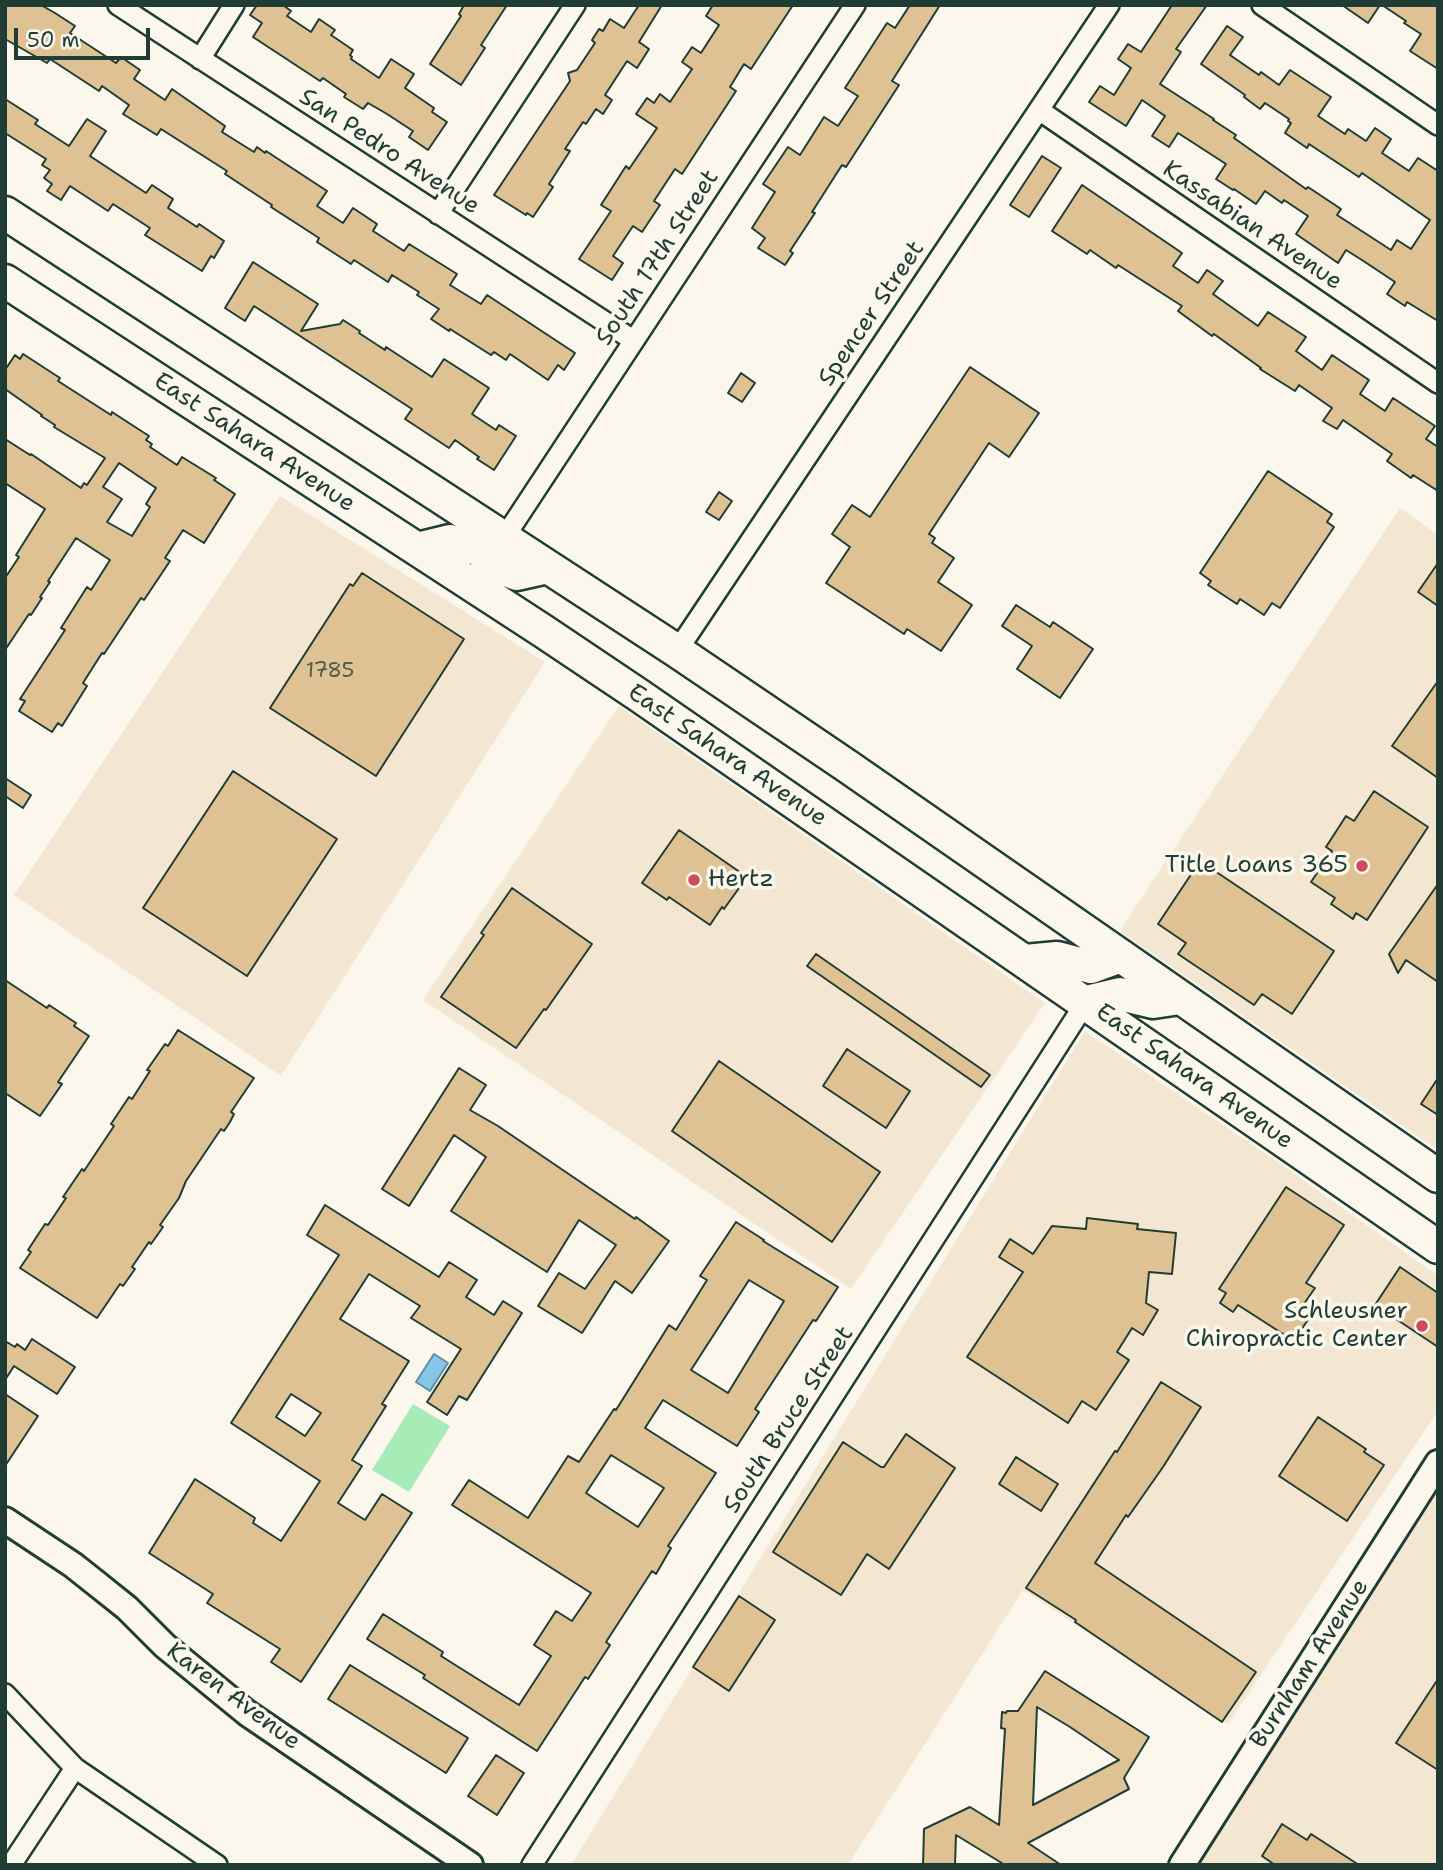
<!DOCTYPE html>
<html>
<head>
<meta charset="utf-8">
<style>
	body { margin:0 }
	#map { position:relative; width:1443px; height:1870px; overflow:hidden; background:#fbf7ec; font-family:"Shantell Sans",sans-serif }
	canvas { display:block }
	.frame { position:absolute; inset:0; border:7px solid #1f3d34; pointer-events:none }
	.scale { position:absolute; left:14px; top:28px; width:136px; height:32px; box-sizing:border-box; border:4px solid #1f3d34; border-top:0; padding-left:9px; font-size:21px; line-height:24px; white-space:nowrap; color:#1f3d34; -webkit-text-stroke:5px #fbf7ec; paint-order:stroke }
</style>
</head>
<body>
<div id="map">
<canvas width="1443" height="1870"></canvas>
<div class="frame"></div>
<div class="scale">50 m</div>
</div>
<script>
const context = document.querySelector('canvas').getContext('2d');
context.lineJoin = 'round';
function paint(path, color) {
  context.fillStyle = color;
  context.fill(path, 'evenodd');
}
function toPath(rows) {
  const path = new Path2D();
  for (const r of rows) {
    path.moveTo(r[0], r[1]);
    for (let i = 2; i < r.length; i += 2) path.lineTo(r[i], r[i + 1]);
  }
  return path;
}
function stroke(path, color, width, dash) {
  context.strokeStyle = color;
  context.lineWidth = width;
  context.lineCap = dash ? 'butt' : 'round';
  context.setLineDash(dash || []);
  context.stroke(path);
}
function drawText(font, color, halo, rows, align = 'center') {
  context.font = font + ' "Shantell Sans",sans-serif';
  context.lineWidth = 7;
  context.setLineDash([]);
  context.textBaseline = 'middle';
  context.strokeStyle = halo;
  context.fillStyle = color;
  for (const [text, x, y, turn = 0] of rows) {
    context.save();
    context.translate(x, y);
    context.rotate((+turn || 0) * Math.PI / 180);
    context.textAlign = isNaN(turn) ? turn : align;
    if (halo) context.strokeText(text, 0, 0);
    context.fillText(text, 0, 0);
    context.restore();
  }
}
paint(toPath([
	[280,496,545,662,281,1076,14,895],
	[1400,508,1438,535,1438,1150,1121,932,1122,927],
	[619,706,1045,1003,851,1289,423,1000],
	[1085,1031,1292,1172,1438,1276,1438,1411,1228,1724,1023,1590,848,1865,571,1865],
	[1438,1489,1438,1865,1197,1865]
]), '#f3e7d1');
paint(toPath([
	[413,1404,450,1426,409,1492,372,1470]
]), '#a7ebb6');
const water = toPath([
	[434,1354,448,1363,430,1391,416,1382,434,1354]
]);
paint(water, '#87c6e8');
stroke(water, '#5d8fa0', 2);
const building = toPath([
	[5,5,41,5,55,13,75,26,70,33,116,63,121,57,140,70,134,79,165,100,172,89,225,126,222,132,254,152,257,147,265,153,266,151,327,191,317,206,343,223,353,208,377,224,373,231,404,251,409,244,457,274,450,285,481,304,487,295,575,353,564,370,558,365,548,380,510,354,506,360,494,352,491,355,450,329,449,331,431,319,439,309,417,295,419,292,392,275,388,282,354,260,351,264,317,242,319,238,271,207,272,205,225,174,227,171,161,129,157,135,123,114,129,105,102,86,99,91,50,59,47,63,5,39,5,5],
	[257,5,283,5,291,11,287,16,311,32,319,19,335,30,331,35,353,50,350,55,352,57,351,59,379,78,391,59,414,74,405,88,434,108,432,112,447,122,428,150,409,137,413,131,387,114,368,103,363,109,344,97,346,94,323,78,320,81,253,37,262,23,250,15,257,5],
	[464,5,507,5,481,45,485,48,461,85,430,64,461,16,459,14,464,5],
	[639,5,662,5,639,42,649,49,637,68,627,61,605,95,612,100,603,114,596,109,586,124,583,122,565,149,570,151,549,184,553,187,533,217,527,213,526,215,494,195,570,81,568,73,577,70,595,43,592,40,599,29,603,31,610,19,624,28,639,5],
	[713,5,793,5,751,69,744,64,730,87,736,91,682,174,675,169,654,201,660,205,642,232,633,226,613,256,623,263,612,280,579,259,611,211,601,205,626,166,629,169,657,128,636,114,647,98,654,103,660,94,670,102,692,69,682,62,692,47,701,53,719,25,706,16,713,5],
	[910,5,940,5,892,81,899,85,846,167,842,165,812,212,815,213,790,251,793,253,785,265,758,248,765,238,752,228,775,192,763,184,788,147,800,155,824,117,838,126,858,96,845,88,887,23,895,28,910,5],
	[1172,5,1207,5,1176,49,1181,52,1160,84,1214,119,1213,120,1236,135,1234,138,1306,189,1308,187,1341,209,1337,215,1391,250,1397,240,1411,249,1430,220,1362,173,1359,177,1309,144,1307,148,1285,133,1291,123,1288,121,1289,119,1265,103,1260,109,1244,97,1245,95,1201,64,1227,26,1243,37,1230,55,1259,75,1261,72,1279,85,1290,70,1331,97,1318,116,1345,134,1348,129,1366,141,1375,128,1391,139,1382,153,1409,171,1418,158,1438,171,1438,321,1407,302,1405,306,1387,294,1395,282,1365,262,1346,250,1338,263,1296,234,1308,216,1284,200,1282,203,1265,191,1256,204,1234,189,1233,190,1216,179,1226,164,1178,133,1169,147,1152,136,1165,116,1142,100,1126,126,1089,102,1100,86,1114,95,1131,68,1118,59,1128,44,1141,52,1172,5],
	[1342,5,1380,5,1368,23,1342,5],
	[1382,5,1438,5,1438,69,1410,51,1421,34,1404,23,1406,21,1382,5],
	[5,99,38,120,35,124,69,146,87,119,106,131,90,156,146,193,152,185,173,199,168,208,197,227,199,224,224,241,214,258,211,256,202,271,145,235,150,228,113,204,108,211,70,186,61,200,47,191,52,184,44,178,50,170,42,165,46,159,5,133,5,99],
	[1042,156,1061,168,1029,217,1010,205,1042,156],
	[1082,185,1182,253,1173,266,1198,283,1207,270,1223,281,1213,294,1258,326,1268,312,1306,337,1296,351,1322,370,1332,355,1369,380,1360,394,1385,411,1393,398,1435,426,1426,439,1438,447,1438,491,1413,475,1411,478,1387,461,1392,454,1343,420,1337,429,1323,421,1332,408,1299,385,1295,391,1260,369,1261,368,1214,334,1212,336,1178,311,1182,306,1118,265,1116,268,1090,250,1087,254,1052,231,1082,185],
	[253,262,318,304,301,331,340,324,343,320,360,331,359,333,385,350,386,347,432,377,444,359,489,388,472,414,496,430,499,425,516,436,494,470,477,459,479,457,455,440,449,448,405,419,412,409,254,306,245,321,225,308,253,262],
	[23,354,60,378,58,381,111,415,112,412,149,436,146,440,152,444,150,447,177,465,182,457,216,478,214,480,235,494,204,543,183,530,165,558,170,561,144,600,141,598,104,654,102,653,83,683,87,686,62,726,58,723,52,732,19,711,25,701,20,699,65,630,61,628,87,587,91,590,110,560,76,538,48,581,50,582,40,597,42,598,31,615,29,614,5,650,5,578,19,557,16,555,45,509,5,483,5,439,30,455,31,454,81,488,84,483,87,485,105,458,54,427,55,425,41,416,42,415,5,389,5,370,15,355,20,359,23,354],
	[119,463,156,488,146,504,150,507,132,536,107,522,122,499,103,487,119,463],
	[970,367,1039,413,1009,457,989,443,929,534,935,538,932,543,954,558,938,582,972,605,941,651,907,629,904,634,826,583,850,547,832,534,852,505,870,517,970,367],
	[741,373,755,383,742,402,728,393,741,373],
	[1268,471,1332,514,1327,522,1334,527,1280,608,1272,603,1264,615,1240,599,1237,604,1208,585,1211,581,1200,573,1268,471],
	[719,492,732,501,719,520,706,512,719,492],
	[1438,563,1438,606,1418,592,1438,563],
	[362,573,464,639,376,776,270,708,350,584,353,586,362,573],
	[1016,605,1050,627,1053,622,1093,649,1060,698,1017,669,1032,646,1002,626,1016,605],
	[1438,681,1438,778,1392,746,1438,681],
	[233,771,337,839,247,976,143,908,233,771],
	[5,778,31,795,23,808,5,796,5,778],
	[1374,791,1428,827,1367,920,1356,913,1353,919,1331,904,1335,898,1311,882,1332,851,1326,847,1346,816,1354,821,1374,791],
	[679,830,747,877,724,909,722,907,710,925,669,897,667,900,642,883,679,830],
	[1200,861,1334,951,1292,1014,1262,994,1254,1005,1178,954,1186,943,1158,924,1200,861],
	[1438,884,1438,982,1406,960,1398,973,1389,954,1438,884],
	[512,888,592,944,546,1010,544,1009,516,1048,441,997,484,935,481,933,512,888],
	[816,954,990,1075,981,1087,807,966,816,954],
	[5,980,47,1008,49,1005,76,1023,74,1026,89,1036,58,1082,62,1084,40,1116,5,1093,5,980],
	[178,1030,254,1078,231,1112,234,1114,230,1122,224,1131,221,1129,186,1181,179,1198,160,1225,163,1227,151,1244,149,1242,132,1267,135,1269,123,1286,120,1284,97,1318,20,1268,31,1252,28,1250,45,1224,48,1225,66,1198,63,1197,82,1169,84,1171,114,1126,111,1124,129,1097,132,1099,150,1071,147,1070,165,1044,168,1046,178,1030],
	[847,1049,910,1091,886,1128,823,1086,847,1049],
	[719,1061,880,1172,832,1242,672,1131,719,1061],
	[459,1068,486,1085,470,1110,498,1126,635,1219,636,1217,669,1241,632,1293,615,1281,582,1333,538,1306,559,1273,585,1289,616,1245,579,1220,547,1272,451,1211,486,1157,454,1135,409,1206,382,1189,459,1068],
	[1438,1078,1438,1115,1421,1104,1438,1078],
	[1286,1187,1344,1225,1306,1283,1315,1288,1299,1311,1309,1318,1294,1341,1238,1305,1233,1312,1220,1303,1226,1293,1219,1289,1286,1187],
	[325,1205,439,1277,449,1262,477,1280,466,1297,494,1315,503,1301,522,1313,467,1400,459,1396,447,1415,427,1402,461,1349,411,1318,420,1306,369,1274,340,1319,409,1361,382,1404,386,1406,352,1460,362,1466,338,1503,365,1520,382,1494,412,1513,301,1682,271,1662,280,1649,207,1603,213,1594,149,1553,195,1479,255,1518,253,1523,281,1541,320,1481,231,1423,339,1255,307,1235,325,1205],
	[291,1394,321,1413,305,1436,276,1417,291,1394],
	[1087,1218,1138,1224,1137,1229,1176,1233,1172,1274,1149,1272,1146,1303,1158,1310,1143,1335,1132,1328,1117,1352,1129,1360,1096,1410,1082,1401,1068,1423,967,1357,1023,1272,999,1257,1010,1239,1033,1254,1052,1226,1086,1229,1087,1218],
	[736,1222,764,1240,763,1241,838,1287,816,1321,813,1320,755,1409,759,1412,737,1446,663,1400,645,1428,716,1473,668,1546,671,1548,656,1574,652,1571,606,1642,610,1645,588,1679,585,1677,537,1751,423,1678,425,1675,367,1639,383,1614,443,1652,441,1656,519,1705,551,1656,534,1645,556,1611,572,1621,591,1593,452,1505,469,1480,528,1518,568,1456,579,1462,614,1409,616,1410,669,1325,676,1330,707,1280,700,1276,736,1222],
	[749,1280,784,1301,728,1393,691,1370,749,1280],
	[611,1455,664,1488,638,1527,586,1493,611,1455],
	[1400,1267,1438,1293,1438,1347,1375,1305,1400,1267],
	[32,1339,75,1367,57,1394,14,1366,5,1380,5,1341,15,1347,17,1344,25,1350,32,1339],
	[1161,1382,1201,1407,1163,1467,1128,1517,1126,1515,1095,1563,1256,1672,1222,1722,1075,1622,1076,1620,1026,1588,1089,1491,1115,1451,1117,1452,1161,1382],
	[5,1394,38,1416,5,1466,5,1394],
	[1318,1417,1366,1449,1364,1452,1384,1465,1347,1521,1279,1476,1318,1417],
	[906,1434,955,1468,889,1569,867,1554,841,1595,773,1552,843,1442,881,1467,884,1467,906,1434],
	[1016,1457,1058,1484,1041,1511,999,1484,1016,1457],
	[739,1596,775,1620,729,1691,693,1667,739,1596],
	[350,1665,468,1738,446,1773,328,1699,350,1665],
	[1045,1671,1149,1737,1124,1778,1129,1789,1028,1843,1061,1865,1005,1865,956,1835,955,1865,923,1865,924,1829,970,1807,999,1825,1005,1729,1001,1728,1002,1712,1006,1713,1007,1711,1018,1711,1045,1671],
	[1037,1707,1070,1727,1119,1760,1033,1805,1037,1707],
	[1438,1679,1438,1770,1396,1743,1438,1679],
	[496,1755,524,1773,497,1815,468,1796,496,1755],
	[1282,1824,1307,1840,1311,1834,1359,1865,1275,1865,1262,1856,1282,1824]
]);
paint(building, '#dfc293');
stroke(building, '#1f3d34', 2);
const minor = toPath([
	[118,5,633,340],
	[1262,5,1438,125],
	[200,59,234,5],
	[1039,110,1438,383],
	[438,214,575,5],
	[504,538,855,5],
	[677,651,1109,5],
	[5,1694,75,1768,217,1865],
	[11,1865,75,1768],
	[532,1865,1086,1002]
]);
const tertiary = toPath([
	[5,1520,73,1565,97,1584,127,1608,165,1646,247,1713,470,1865],
	[1182,1865,1438,1463]
]);
const primary = toPath([
	[5,213,677,651,847,766,1438,1176],
	[5,281,543,631,637,694,1438,1247],
	[417,549,450,541,463,547,475,548,486,546,504,538],
	[474,586,486,571,493,568,501,568,517,574,548,567],
	[1025,961,1057,958,1091,967,1121,956],
	[1086,1002,1120,994,1153,1002,1180,998]
]);
stroke(minor, '#1f3d34', 24);
stroke(tertiary, '#1f3d34', 30);
stroke(primary, '#1f3d34', 37);
stroke(minor, '#fbf7ec', 19);
stroke(tertiary, '#fbf7ec', 24);
stroke(primary, '#fbf7ec', 32);
for (const [x, y, r, color] of [
	[1362,866,7,"#d1495b"],
	[694,880,7,"#d1495b"],
	[1422,1326,7,"#d1495b"]
]) {
  const dot = new Path2D();
  dot.arc(x, y, r, 0, 2 * Math.PI);
  context.fillStyle = color;
  context.fill(dot);
  stroke(dot, '#fbf7ec', 2.5);
}
drawText('21px', '#4f5e4c', null, [
	["1785",330,672]
]);
drawText('24px', '#1f3d34', '#fbf7ec', [
	["San Pedro Avenue",389,152,33],
	["Kassabian Avenue",1252,226,34],
	["South 17th Street",658,258,-57],
	["Spencer Street",872,314,-56],
	["East Sahara Avenue",254,443,33],
	["East Sahara Avenue",727,756,34],
	["East Sahara Avenue",1194,1077,35],
	["South Bruce Street",789,1420,-57],
	["Burnham Avenue",1310,1664,-57],
	["Karen Avenue",233,1697,37]
]);
drawText('24px', '#1f3d34', '#fbf7ec', [
	["Title Loans 365",1348,866],
	["Hertz",708,880,"left"],
	["Schleusner",1408,1312],
	["Chiropractic Center",1408,1340]
], 'right');
</script>
</body>
</html>
